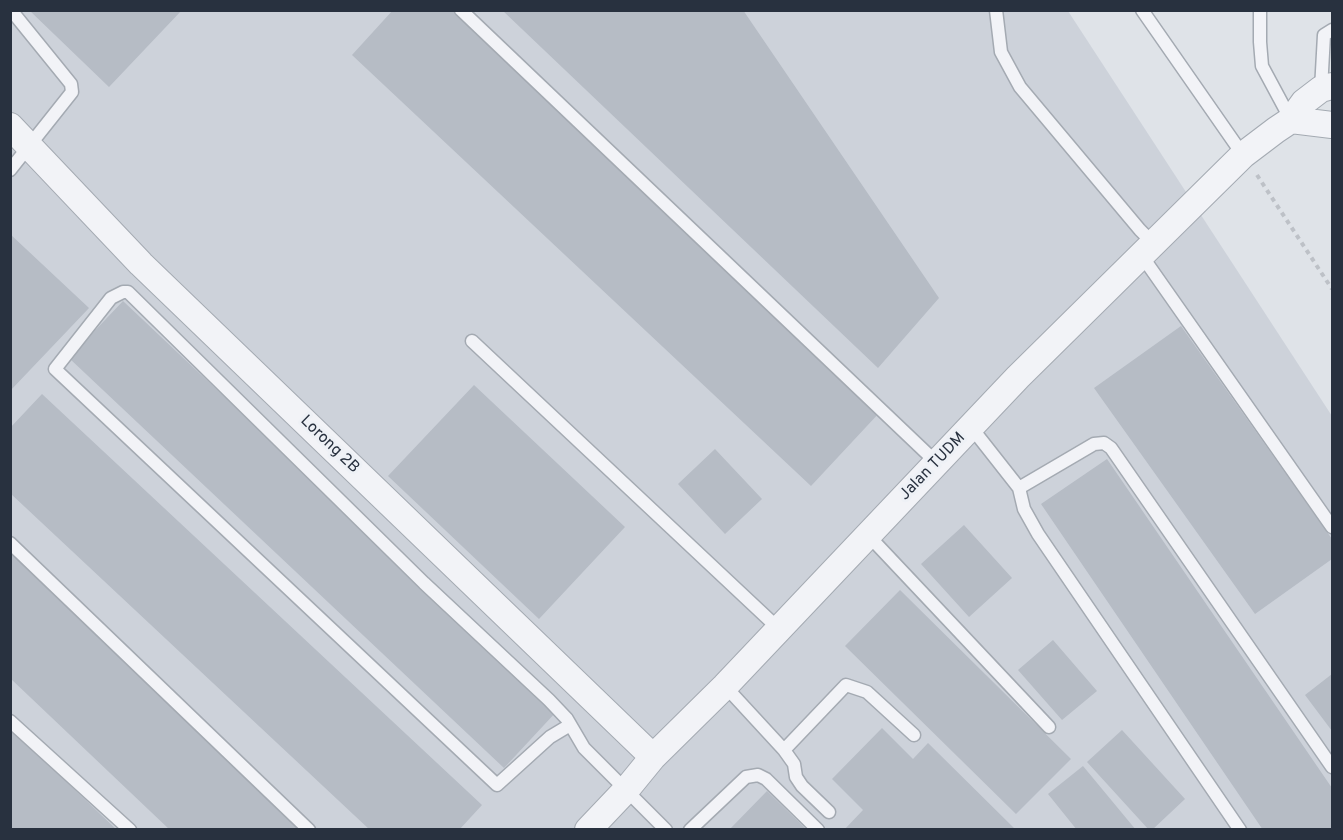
<!DOCTYPE html>
<html>
<head>
<meta charset="utf-8">
<style>
	body { margin:0 }
	#map { position:relative; width:1343px; height:840px; overflow:hidden; background:#dfe3e8; font-family:Overpass,sans-serif }
	canvas { display:block }
	.frame { position:absolute; inset:0; border:12px solid #28313f; pointer-events:none }
</style>
</head>
<body>
<div id="map">
<canvas width="1343" height="840"></canvas>
<div class="frame"></div>
</div>
<script>
const context = document.querySelector('canvas').getContext('2d');
context.lineJoin = 'round';
function paint(path, color) {
  context.fillStyle = color;
  context.fill(path, 'evenodd');
}
function toPath(rows) {
  const path = new Path2D();
  for (const r of rows) {
    path.moveTo(r[0], r[1]);
    for (let i = 2; i < r.length; i += 2) path.lineTo(r[i], r[i + 1]);
  }
  return path;
}
function stroke(path, color, width, dash) {
  context.strokeStyle = color;
  context.lineWidth = width;
  context.lineCap = dash ? 'butt' : 'round';
  context.setLineDash(dash || []);
  context.stroke(path);
}
function drawText(font, color, halo, rows, align = 'center') {
  context.font = font + ' Overpass,sans-serif';
  context.lineWidth = 6;
  context.setLineDash([]);
  context.textBaseline = 'middle';
  context.strokeStyle = halo;
  context.fillStyle = color;
  for (const [text, x, y, turn = 0] of rows) {
    context.save();
    context.translate(x, y);
    context.rotate((+turn || 0) * Math.PI / 180);
    context.textAlign = isNaN(turn) ? turn : align;
    if (halo) context.strokeText(text, 0, 0);
    context.fillText(text, 0, 0);
    context.restore();
  }
}
paint(toPath([
	[10,11,1068,11,1332,416,1332,829,11,829]
]), '#cdd2da');
paint(toPath([
	[29,10,182,10,109,87],
	[393,10,452,10,880,412,811,486,352,55],
	[502,10,743,10,939,298,878,368],
	[10,234,89,308,10,391],
	[123,301,557,711,504,768,69,358],
	[1181,326,1332,539,1332,559,1255,614,1094,388],
	[474,385,625,527,539,619,388,476],
	[42,394,482,805,459,830,370,830,10,493,10,428],
	[715,449,762,499,725,534,678,484],
	[1107,459,1332,788,1332,830,1263,830,1041,504],
	[964,525,1012,578,969,617,921,564],
	[10,548,307,830,170,830,10,678],
	[900,590,1071,759,1016,814,845,646],
	[1053,640,1097,691,1062,720,1018,670],
	[1332,674,1332,731,1305,695],
	[10,728,117,830,10,830],
	[882,728,913,759,928,743,1016,830,844,830,863,810,832,779],
	[1122,730,1185,799,1152,830,1149,830,1087,762],
	[1083,766,1136,830,1077,830,1048,794],
	[767,791,807,830,729,830]
]), '#b6bcc5');
const lane = toPath([
	[461,10,937,463],
	[996,10,1001,52,1020,87,1140,230,1154,244],
	[1142,10,1243,155],
	[1260,10,1260,42,1262,66,1291,120],
	[1321,89,1324,35,1332,30],
	[10,170,72,92,71,84,11,10],
	[1142,256,1332,527],
	[472,341,779,629],
	[971,427,1019,488],
	[868,535,1049,727],
	[10,543,309,830],
	[725,686,784,750,794,764,796,777,802,786,829,812],
	[10,721,130,830],
	[570,725,550,737,497,785,55,369,111,298,123,292,128,292,424,583,549,700,567,719,584,748,666,830],
	[784,750,846,685,867,692,914,735],
	[690,830,746,777,758,775,766,779,818,830],
	[1240,830,1038,534,1024,509,1019,488,1094,444,1104,443,1111,448,1332,767]
]);
const street = toPath([
	[1291,120,1332,125],
	[10,126,141,264,653,757],
	[588,830,626,790,653,757,725,686,1018,377,1243,155,1276,130,1291,120,1304,102,1321,89,1332,86]
]);
stroke(lane, '#a4aab2', 15);
stroke(street, '#a4aab2', 28);
stroke(toPath([
	[1257,175,1332,289]
]), '#bdc1c7', 4, [4.5, 4.5]);
stroke(lane, '#f2f3f7', 12);
stroke(street, '#f2f3f7', 26);
drawText('16px', '#28313f', '#eef1f6', [
	["Lorong 2B",329,445,44],
	["Jalan TUDM",933,467,-46]
]);
</script>
</body>
</html>
